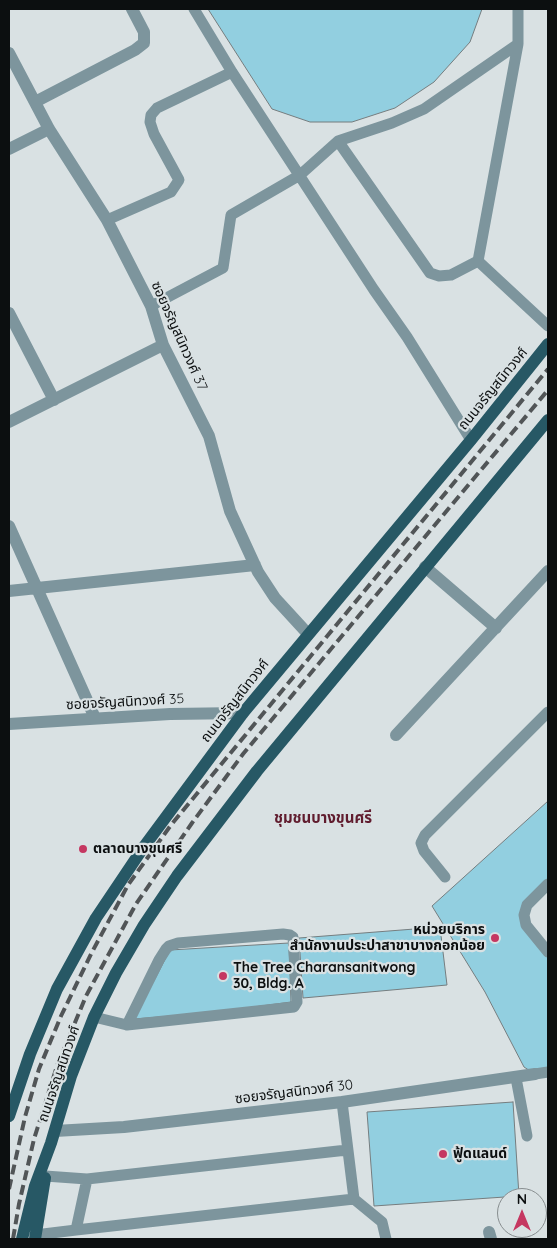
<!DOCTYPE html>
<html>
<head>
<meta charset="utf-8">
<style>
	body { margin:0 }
	#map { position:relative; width:557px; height:1248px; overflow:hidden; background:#d9e1e3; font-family:Quicksand,sans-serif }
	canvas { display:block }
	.frame { position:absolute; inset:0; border:10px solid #0c0f10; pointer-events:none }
	.north { position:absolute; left:497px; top:1188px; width:50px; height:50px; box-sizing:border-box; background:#d9e1e3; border:1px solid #878d8f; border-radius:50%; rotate:0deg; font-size:14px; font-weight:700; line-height:20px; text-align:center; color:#0c0f10 }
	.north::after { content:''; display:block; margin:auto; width:18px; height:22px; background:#c53761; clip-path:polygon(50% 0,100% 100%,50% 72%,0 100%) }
</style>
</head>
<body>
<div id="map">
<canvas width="557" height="1248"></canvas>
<div class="frame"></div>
<div class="north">N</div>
</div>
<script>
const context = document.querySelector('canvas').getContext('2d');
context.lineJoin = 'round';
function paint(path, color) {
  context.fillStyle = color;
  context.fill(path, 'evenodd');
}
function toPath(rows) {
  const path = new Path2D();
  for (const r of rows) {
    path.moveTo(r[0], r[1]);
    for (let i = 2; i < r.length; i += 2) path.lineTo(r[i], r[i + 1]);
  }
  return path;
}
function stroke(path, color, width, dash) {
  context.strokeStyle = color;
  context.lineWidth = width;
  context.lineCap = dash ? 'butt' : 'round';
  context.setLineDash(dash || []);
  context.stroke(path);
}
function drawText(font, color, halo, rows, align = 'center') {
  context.font = font + ' Quicksand,"Noto Sans Thai",sans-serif';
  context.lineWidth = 4.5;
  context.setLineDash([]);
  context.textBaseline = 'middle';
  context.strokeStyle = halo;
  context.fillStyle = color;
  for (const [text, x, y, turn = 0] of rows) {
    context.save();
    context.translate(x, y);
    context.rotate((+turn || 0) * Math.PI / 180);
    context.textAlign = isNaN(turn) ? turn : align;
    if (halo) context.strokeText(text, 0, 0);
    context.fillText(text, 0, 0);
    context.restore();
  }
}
const building = toPath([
	[208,9,482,9,470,42,434,82,395,108,352,122,310,122,272,109,208,9],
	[548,801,548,884,524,915,548,952,548,1072,535,1074,524,1067,485,992,432,906,548,801],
	[440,927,447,985,303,998,299,938,440,927],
	[289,943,291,1002,209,1013,134,1019,170,950,289,943],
	[513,1102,519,1196,374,1206,367,1112,513,1102]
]);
paint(building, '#92cfe0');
stroke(building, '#757d7f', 1);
stroke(toPath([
	[194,9,232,72,374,290,407,337,471,440],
	[518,44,478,261,548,326],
	[338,141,430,273,439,276,451,275,478,261],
	[107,220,171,192,179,180,154,134,150,122,151,115,157,108,232,72],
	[151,306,223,268,231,215,300,175,338,141,392,123,424,109,518,44,518,9],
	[445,877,424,851,421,843,425,835,548,712],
	[548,884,527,905,524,915,526,925,548,952],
	[94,1017,127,1025,294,1007,297,1002,293,937,290,935,283,934,178,943,169,946,166,949,159,960,127,1025],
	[535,1074,548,1072],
	[516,1078,527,1136],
	[342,1102,354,1199],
	[347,1150,87,1179,76,1230,354,1199,382,1222,386,1239],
	[45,1176,87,1179],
	[35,1235,76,1230]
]), '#7d959d', 11);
stroke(toPath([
	[9,53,49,129,107,220,151,306,163,345,209,436,230,511,258,572,275,598,308,634],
	[35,102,135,50,144,43,144,32,132,9],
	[9,149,49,129],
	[9,313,54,400],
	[9,422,163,345],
	[9,526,95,718],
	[425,567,496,628],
	[9,591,255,565],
	[396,735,548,571],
	[55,1131,124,1127,342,1102,535,1074],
	[489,1232,491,1239]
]), '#7d959d', 12);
stroke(toPath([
	[9,724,170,714,243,713]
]), '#7d959d', 12);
stroke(toPath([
	[9,1116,30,1054,57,989,96,918,143,848,243,713,471,440,548,344],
	[22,1239,35,1186,51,1143,71,1076,94,1017,116,973,144,925,177,876,257,771,548,420],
	[35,1239,45,1178]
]), '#275865', 12);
stroke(toPath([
	[9,1189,25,1117,39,1069,61,1016,91,954,128,885,171,825,548,369],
	[13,1239,19,1204,34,1139,57,1066,86,996,136,904,192,823,243,754,548,390]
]), '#515557', 4, [10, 5]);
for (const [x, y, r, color] of [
	[83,849,5,"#c53761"],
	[495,938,5,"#c53761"],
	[223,976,5,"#c53761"],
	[443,1154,5,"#c53761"]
]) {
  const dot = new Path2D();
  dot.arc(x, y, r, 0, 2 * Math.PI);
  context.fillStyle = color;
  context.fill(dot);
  stroke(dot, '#d9e1e3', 2);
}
drawText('14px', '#0c0f10', '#d9e1e3', [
	["ซอยจรัญสนิทวงศ์ 37",179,336,66],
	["ถนนจรัญสนิทวงศ์",493,389,-51],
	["ถนนจรัญสนิทวงศ์",235,701,-52],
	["ซอยจรัญสนิทวงศ์ 35",125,702,-3],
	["ถนนจรัญสนิทวงศ์",59,1074,-71],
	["ซอยจรัญสนิทวงศ์ 30",294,1092,-7]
]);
drawText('bold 14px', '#0c0f10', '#d9e1e3', [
	["ตลาดบางขุนศรี",93,849],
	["หน่วยบริการ",485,930,"right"],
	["สำนักงานประปาสาขาบางกอกน้อย",485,946,"right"],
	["The Tree Charansanitwong",233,968],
	["30, Bldg. A",233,984],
	["ฟู้ดแลนด์",453,1154]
], 'left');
drawText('bold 15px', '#601c2e', '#d9e1e3', [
	["ชุมชนบางขุนศรี",323,818]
]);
</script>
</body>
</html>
